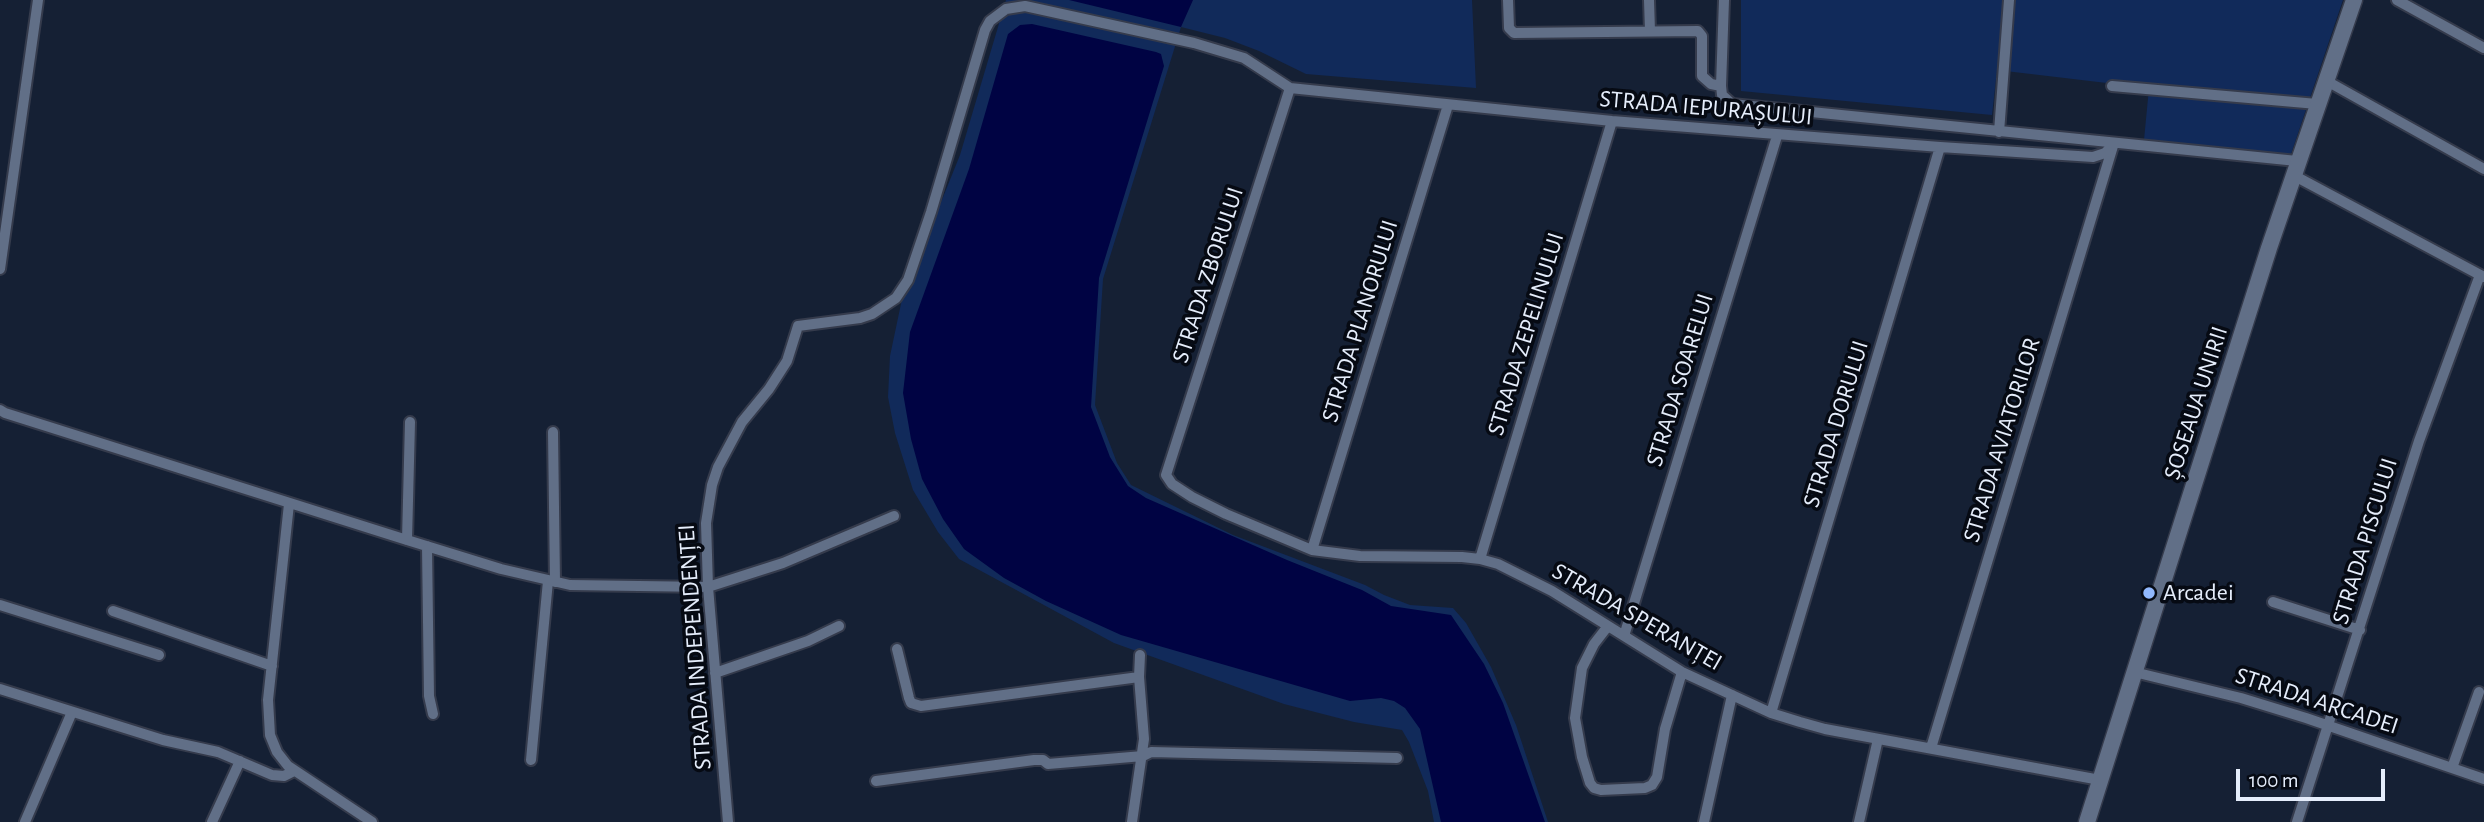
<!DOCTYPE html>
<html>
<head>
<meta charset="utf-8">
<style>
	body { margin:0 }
	#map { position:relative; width:2484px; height:822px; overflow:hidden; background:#152034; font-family:"Alegreya Sans",sans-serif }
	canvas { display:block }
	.scale { position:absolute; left:2236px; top:769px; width:149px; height:32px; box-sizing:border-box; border:4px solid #e5edfb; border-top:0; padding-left:9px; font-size:21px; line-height:24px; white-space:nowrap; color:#e5edfb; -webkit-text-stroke:5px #060a13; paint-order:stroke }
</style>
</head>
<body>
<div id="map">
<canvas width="2484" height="822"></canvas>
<div class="scale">100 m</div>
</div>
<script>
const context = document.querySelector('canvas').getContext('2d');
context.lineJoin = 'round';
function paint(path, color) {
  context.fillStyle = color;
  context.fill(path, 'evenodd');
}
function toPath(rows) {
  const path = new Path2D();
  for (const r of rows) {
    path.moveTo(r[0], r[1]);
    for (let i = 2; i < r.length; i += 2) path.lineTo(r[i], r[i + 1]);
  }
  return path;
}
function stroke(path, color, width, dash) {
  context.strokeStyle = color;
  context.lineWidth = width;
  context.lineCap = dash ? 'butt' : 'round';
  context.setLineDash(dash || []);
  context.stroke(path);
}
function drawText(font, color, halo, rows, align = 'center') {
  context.font = font + ' "Alegreya Sans",sans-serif';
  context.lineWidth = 7;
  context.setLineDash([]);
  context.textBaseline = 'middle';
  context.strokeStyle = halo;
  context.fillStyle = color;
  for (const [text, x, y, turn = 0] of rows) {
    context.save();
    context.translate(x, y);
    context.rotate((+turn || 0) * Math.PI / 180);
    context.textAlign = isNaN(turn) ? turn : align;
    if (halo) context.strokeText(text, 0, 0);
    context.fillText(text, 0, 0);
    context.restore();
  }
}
paint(toPath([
	[1006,0,1472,0,1476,88,1306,74,1259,51,1225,38,1181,27,1103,279,1095,405,1117,463,1131,485,1233,535,1365,585,1384,595,1410,605,1453,608,1466,623,1491,667,1516,725,1548,822,1434,822,1428,791,1409,742,1402,730,1354,722,1284,704,1114,643,959,559,938,532,913,490,895,433,888,397,890,356,902,299,960,155],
	[1741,0,2343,0,2291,154,2144,140,2149,88,1997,70,1992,115,1741,91]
]), '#112a5a');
paint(toPath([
	[1069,0,1193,0,1181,27],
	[1032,24,1156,52,1161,54,1164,66,1099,278,1091,407,1110,457,1128,486,1146,498,1287,560,1362,590,1391,606,1451,615,1484,664,1503,703,1545,822,1441,822,1420,729,1405,708,1394,701,1381,698,1350,701,1121,635,1046,601,1004,578,964,549,943,519,922,479,911,439,903,393,910,332,969,169,1008,34,1020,25]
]), '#000343');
const street = toPath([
	[1508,0,1509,28,1514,33,1698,31,1702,36,1702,76,1711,84,1721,86],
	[1649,0,1650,31],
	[1724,0,1721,86,1722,95,1732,104,2297,161],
	[2397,0,2484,48],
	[2325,80,2484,169],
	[2112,86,2317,104],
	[1290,88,1166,475,1172,484,1192,497,1226,514,1312,550,1360,556,1462,557,1480,559,1498,564,1552,591,1682,672,1771,713,1800,722,1825,729,2100,780],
	[1290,88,1612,121,1940,147,2093,157,2105,153,2114,144],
	[1999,132,2009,0],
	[2293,175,2484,277],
	[0,269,38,0],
	[0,410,5,413,407,540,501,569,570,585,708,587,783,563,894,516],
	[553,432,555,582],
	[289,504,268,700,270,735,277,752,288,766,372,822],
	[407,540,410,422],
	[427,546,429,696,433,714],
	[1312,550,1448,105],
	[1480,559,1612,121],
	[2273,602,2360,630],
	[0,605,159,655],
	[113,611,272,666],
	[1608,626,1594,644,1582,668,1575,718,1582,757,1590,783,1594,788,1601,790,1645,788,1652,785,1657,777,1665,729,1682,672],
	[1624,636,1777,136],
	[897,649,909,698,911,703,921,706,1139,677],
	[2134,672,2241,698,2306,718,2484,779],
	[715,673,808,641,839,626],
	[0,689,163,740,218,752,272,775,284,776,294,771],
	[1771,713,1940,147],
	[1931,748,2113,146],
	[531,760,548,581],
	[2452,768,2479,692],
	[876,781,1034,760,1043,760,1048,764,1143,756,1151,752,1397,758],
	[25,822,72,712],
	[212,822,240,761],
	[728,822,708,587,706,523,712,485,718,467,742,422,769,389,787,361,798,326,860,318,872,314,896,298,908,280,931,212,985,30,990,21,1006,9,1025,6,1194,43,1244,58,1290,88],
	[1132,822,1144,739,1139,677,1140,655],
	[1704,822,1732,695],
	[1859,822,1878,739],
	[2297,822,2419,441,2480,275]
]);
const secondary = toPath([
	[2087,822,2269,248,2354,0]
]);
stroke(street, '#353b4c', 14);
stroke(secondary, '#353b4c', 19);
stroke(street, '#616f87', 10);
stroke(secondary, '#616f87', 16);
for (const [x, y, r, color] of [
	[2149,593,7,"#91b8fd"]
]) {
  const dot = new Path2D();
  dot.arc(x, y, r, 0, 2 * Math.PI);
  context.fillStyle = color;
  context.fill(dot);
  stroke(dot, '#060a13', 2.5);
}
drawText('24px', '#e5edfb', '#060a13', [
	["STRADA IEPURAȘULUI",1706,108,5],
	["STRADA ZBORULUI",1208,275,-72],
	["STRADA PLANORULUI",1360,321,-73],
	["STRADA ZEPELINULUI",1526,334,-73],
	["STRADA SOARELUI",1680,380,-73],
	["ȘOSEAUA UNIRII",2196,403,-72],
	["STRADA DORULUI",1836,424,-73],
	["STRADA AVIATORILOR",2002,440,-73],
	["STRADA PISCULUI",2365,541,-73],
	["STRADA SPERANȚEI",1637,617,30],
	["STRADA INDEPENDENȚEI",695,647,-94],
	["STRADA ARCADEI",2317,701,18]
]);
drawText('24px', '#e5edfb', '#060a13', [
	["Arcadei",2163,593]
], 'left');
</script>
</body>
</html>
